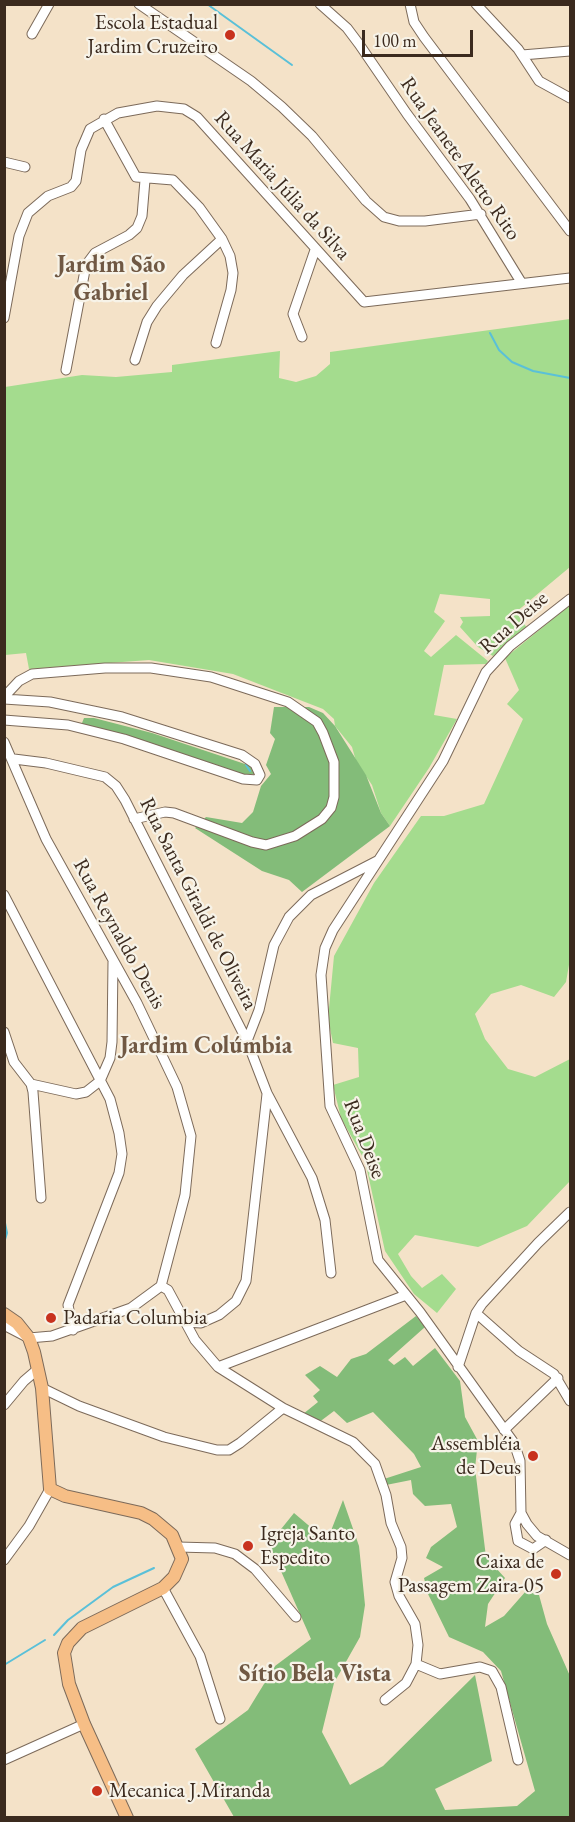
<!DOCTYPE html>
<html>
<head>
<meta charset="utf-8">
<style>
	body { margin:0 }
	#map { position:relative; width:575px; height:1822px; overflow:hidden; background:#f4e2c8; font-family:"EB Garamond",serif }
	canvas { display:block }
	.frame { position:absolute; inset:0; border:6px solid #3b2a1e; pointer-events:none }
	.scale { position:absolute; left:362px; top:30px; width:111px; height:27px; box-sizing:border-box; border:3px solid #3b2a1e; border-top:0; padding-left:8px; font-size:18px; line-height:21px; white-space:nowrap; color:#3b2a1e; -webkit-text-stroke:4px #f7f3e8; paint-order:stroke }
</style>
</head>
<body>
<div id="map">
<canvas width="575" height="1822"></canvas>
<div class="frame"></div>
<div class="scale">100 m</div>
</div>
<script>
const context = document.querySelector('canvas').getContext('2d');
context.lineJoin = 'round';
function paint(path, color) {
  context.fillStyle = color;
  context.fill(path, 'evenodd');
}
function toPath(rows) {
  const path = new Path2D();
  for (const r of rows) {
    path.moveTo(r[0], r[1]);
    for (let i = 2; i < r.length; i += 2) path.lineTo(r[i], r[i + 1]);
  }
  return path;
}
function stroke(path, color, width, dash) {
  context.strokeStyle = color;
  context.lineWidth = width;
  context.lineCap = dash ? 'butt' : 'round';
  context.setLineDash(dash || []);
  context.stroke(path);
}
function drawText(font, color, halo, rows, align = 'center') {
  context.font = font + ' "EB Garamond",serif';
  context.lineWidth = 4.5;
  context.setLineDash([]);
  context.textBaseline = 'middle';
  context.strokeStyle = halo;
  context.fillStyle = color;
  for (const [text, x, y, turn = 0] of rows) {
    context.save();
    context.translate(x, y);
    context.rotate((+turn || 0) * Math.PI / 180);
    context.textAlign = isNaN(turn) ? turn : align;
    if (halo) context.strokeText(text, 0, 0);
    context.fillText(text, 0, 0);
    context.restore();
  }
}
paint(toPath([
	[570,319,570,567,516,612,527,628,493,656,478,647,460,627,463,622,460,617,490,616,490,599,440,594,434,612,445,621,424,651,431,657,456,635,488,661,486,664,444,665,434,715,457,719,429,768,390,826,381,813,372,785,356,761,352,747,335,726,334,719,323,709,233,674,149,660,29,669,26,653,5,655,5,387,82,375,116,377,172,372,172,365,280,351,279,378,296,382,316,376,330,364,330,352],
	[570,605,570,959,566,982,554,997,521,985,491,994,475,1014,485,1039,508,1069,535,1077,570,1059,570,1181,527,1226,478,1247,415,1235,398,1254,411,1276,422,1288,442,1274,456,1289,437,1313,414,1294,385,1251,365,1161,341,1118,333,1085,359,1077,358,1048,333,1043,328,1019,334,956,374,883,421,816,444,816,484,804,523,719,507,704,519,690,505,658]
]), '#a4dc8e');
paint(toPath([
	[274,707,309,707,323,713,335,726,366,775,381,813,390,826,302,892,289,880,262,871,195,828,206,817,242,823,253,812,261,786,271,774,266,765,275,739,270,733],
	[84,718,94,718,152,733,257,768,254,774,247,775,89,730,82,723],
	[416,1316,425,1327,388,1360,394,1365,405,1357,413,1366,435,1348,460,1381,465,1417,478,1441,475,1468,486,1557,505,1578,488,1604,485,1627,504,1616,526,1591,539,1595,547,1624,570,1676,570,1817,234,1817,195,1749,248,1710,275,1666,311,1639,269,1544,294,1513,327,1541,343,1500,359,1546,365,1605,360,1637,334,1683,322,1732,350,1785,383,1766,475,1675,492,1761,435,1789,445,1810,517,1806,535,1791,501,1671,483,1652,449,1637,428,1594,424,1578,443,1567,426,1558,431,1547,457,1527,451,1504,425,1506,413,1494,411,1480,386,1485,384,1479,421,1467,414,1454,373,1412,347,1423,334,1411,318,1423,303,1414,318,1402,313,1396,320,1390,305,1375,320,1366,337,1377,351,1359,366,1354]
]), '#83bc79');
stroke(toPath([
	[207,4,292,65],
	[490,333,499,350,512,362,533,371,570,378],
	[246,765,250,771],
	[4,1218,7,1233,4,1243],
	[54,1635,68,1620,113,1587,154,1568],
	[4,1665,45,1640]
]), '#5ac0d8', 2);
const minor = toPath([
	[139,4,251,81,282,107,312,136,366,201,384,217,399,221,425,221,481,214],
	[320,4,347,28,359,44,407,114,470,199,521,282],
	[410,4,414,22,424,37,570,231],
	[476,4,518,49,539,81,570,98],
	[32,34,49,4],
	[522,55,570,51],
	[104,119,136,177,173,180,199,207,222,239,230,256,233,273,231,290,216,343],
	[4,162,25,167],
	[4,318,19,236,28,213,48,196,71,187,76,181,81,150,90,129,118,113,157,106,184,109,197,117,364,302,570,278],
	[302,337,293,314,315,250],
	[135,360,147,322,157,306,183,275,222,239],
	[66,370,86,265,95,253,129,235,137,228,142,216,145,180],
	[570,599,510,646,486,672,443,761,333,930,325,948,321,975,330,1106,360,1170,378,1260,420,1312,514,1443,520,1461,521,1513,527,1524,537,1536,570,1555],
	[4,697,19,681,32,674,105,668,151,668,211,677,288,702,317,722,323,733,334,762,334,797,331,808,322,819,295,836,266,845,252,842,174,813,165,812,134,819],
	[4,699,50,702,122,717,242,755,255,764,260,775,257,780,243,779,124,739,68,725,4,720],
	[4,742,46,839,137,1003,177,1087,191,1136,185,1195,161,1286,131,1308,52,1336,29,1338,4,1325],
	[14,759,46,763,105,777,116,786,125,800,247,1041,267,1093,312,1178,325,1220,331,1273],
	[4,895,110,1099,119,1133,122,1154,119,1173,68,1305,73,1330],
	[4,1032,14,1062,31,1084,33,1092,41,1198],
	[247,1041,259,1010,274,945,289,917,311,895,377,861],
	[31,1084,76,1094,86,1092,100,1081,110,1058,112,1042,113,962],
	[161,1286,168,1290,195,1340,218,1367,283,1408,353,1442,375,1464,386,1495,391,1523,401,1547,402,1558,395,1582,399,1596,415,1624,418,1645,416,1664,406,1683,385,1700],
	[476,1313,519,1351,554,1374,570,1401],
	[186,1322,201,1323,219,1315,236,1301,246,1281,267,1094],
	[218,1367,406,1295],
	[458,1367,476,1313,482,1304,538,1243,570,1212],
	[42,1388,79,1406,164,1437,217,1450,229,1450,240,1443,283,1408],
	[4,1405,24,1381,38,1369],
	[504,1430,558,1378],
	[521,1513,515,1524,518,1541,533,1549,546,1540],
	[178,1547,215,1548,235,1554,255,1569,296,1617],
	[4,1560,29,1526,50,1489],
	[163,1588,200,1656,220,1719],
	[416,1664,440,1674,480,1667,492,1671,501,1687,518,1760],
	[4,1760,84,1724]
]);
const major = toPath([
	[4,1314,17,1323,29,1338,34,1352,42,1388,50,1489,65,1496,141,1513,153,1519,172,1535,182,1559,174,1577,163,1588,82,1628,68,1643,64,1653,69,1684,84,1724,127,1818]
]);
stroke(minor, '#7c6a5a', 11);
stroke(major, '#7c6a5a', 14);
stroke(minor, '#fff', 9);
stroke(major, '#f6be86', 12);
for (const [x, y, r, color] of [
	[230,35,6,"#c8321e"],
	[51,1318,6,"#c8321e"],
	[533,1456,6,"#c8321e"],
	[248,1546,6,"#c8321e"],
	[556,1574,6,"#c8321e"],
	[97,1791,6,"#c8321e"]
]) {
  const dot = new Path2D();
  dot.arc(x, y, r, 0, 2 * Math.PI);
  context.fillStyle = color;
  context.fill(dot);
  stroke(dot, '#f7f3e8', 2);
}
drawText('21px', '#3b2a1e', '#f7f3e8', [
	["Escola Estadual",218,23],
	["Jardim Cruzeiro",218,47],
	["Padaria Columbia",63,1318,"left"],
	["Assembléia",521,1444],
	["de Deus",521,1468],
	["Igreja Santo",260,1534,"left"],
	["Espedito",260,1558,"left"],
	["Caixa de",544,1562],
	["Passagem Zaira-05",544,1586],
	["Mecanica J.Miranda",109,1791,"left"]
], 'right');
drawText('21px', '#3b2a1e', '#f7f3e8', [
	["Rua Jeanete Aletto Rito",460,159,55],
	["Rua Maria Júlia da Silva",282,186,48],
	["Rua Deise",514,623,-41],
	["Rua Santa Giraldi de Oliveira",198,904,63],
	["Rua Reynaldo Denis",119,934,61],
	["Rua Deise",364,1139,69]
]);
drawText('bold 24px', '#705843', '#f7f3e8', [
	["Jardim São",111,265],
	["Gabriel",111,293],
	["Jardim Colúmbia",206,1046],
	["Sítio Bela Vista",315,1674]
]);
</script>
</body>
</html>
